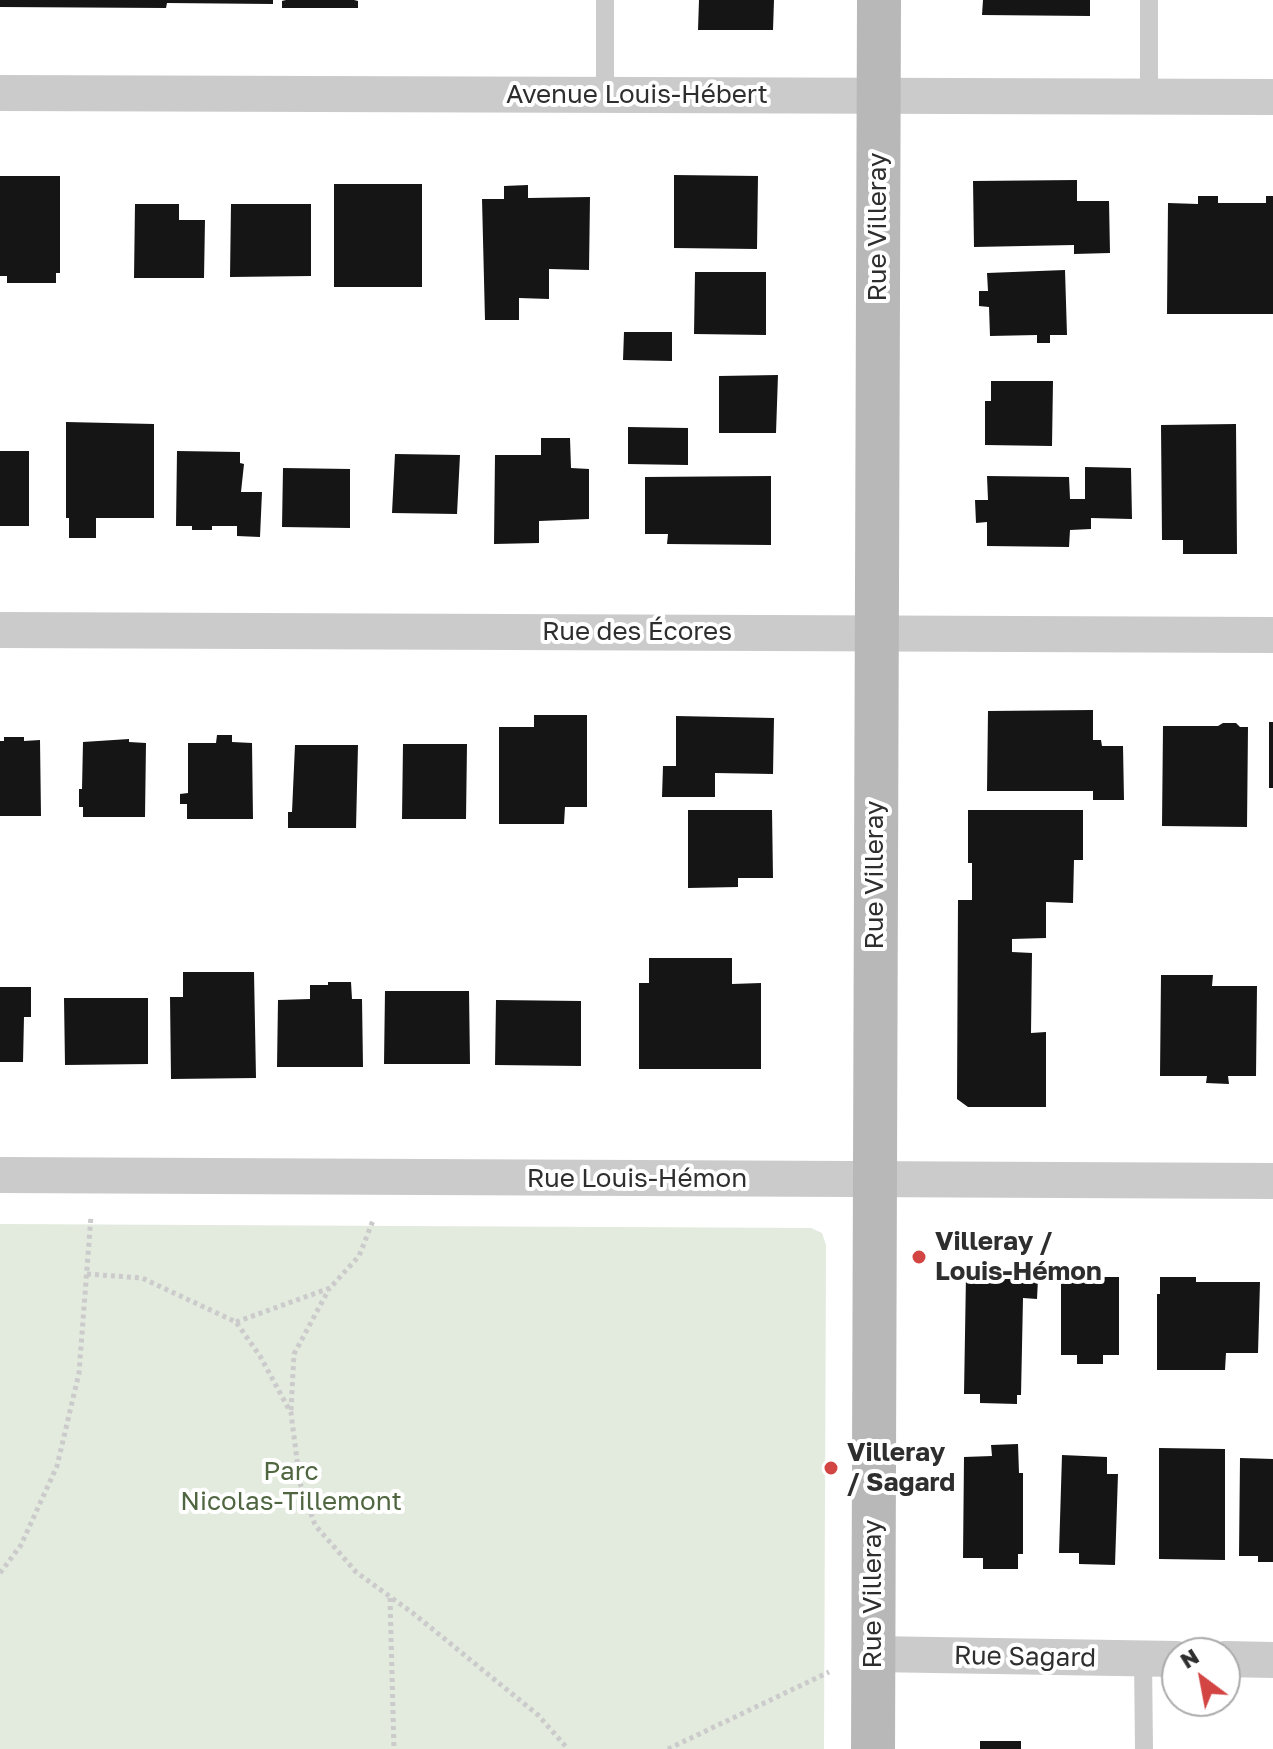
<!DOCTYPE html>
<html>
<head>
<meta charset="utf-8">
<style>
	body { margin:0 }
	#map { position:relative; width:1273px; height:1749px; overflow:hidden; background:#fff; font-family:"Golos Text",sans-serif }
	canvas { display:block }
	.north { position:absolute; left:1161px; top:1637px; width:80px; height:80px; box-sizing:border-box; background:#fff; border:2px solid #ababab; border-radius:50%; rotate:328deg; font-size:22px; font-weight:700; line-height:32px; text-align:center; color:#2e2e2e }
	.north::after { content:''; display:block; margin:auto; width:28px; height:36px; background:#d34543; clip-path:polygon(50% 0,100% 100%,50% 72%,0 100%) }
</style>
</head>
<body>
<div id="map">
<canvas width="1273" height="1749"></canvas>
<div class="north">N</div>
</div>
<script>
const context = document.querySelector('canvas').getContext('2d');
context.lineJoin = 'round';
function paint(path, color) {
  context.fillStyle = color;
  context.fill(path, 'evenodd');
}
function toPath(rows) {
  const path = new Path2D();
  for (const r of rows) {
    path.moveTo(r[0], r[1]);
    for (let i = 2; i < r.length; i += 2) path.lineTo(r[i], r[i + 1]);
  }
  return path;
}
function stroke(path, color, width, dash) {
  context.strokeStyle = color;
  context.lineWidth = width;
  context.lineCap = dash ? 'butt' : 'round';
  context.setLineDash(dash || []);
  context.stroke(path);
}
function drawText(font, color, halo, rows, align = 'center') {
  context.font = font + ' "Golos Text",sans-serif';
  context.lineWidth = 8;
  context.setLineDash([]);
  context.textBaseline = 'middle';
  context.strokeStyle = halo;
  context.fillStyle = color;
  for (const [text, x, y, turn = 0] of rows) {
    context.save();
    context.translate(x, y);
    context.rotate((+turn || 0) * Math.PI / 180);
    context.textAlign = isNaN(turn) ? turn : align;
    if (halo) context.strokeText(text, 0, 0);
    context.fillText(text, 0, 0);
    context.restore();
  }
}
paint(toPath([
	[0,1224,811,1228,822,1233,826,1245,824,1749,0,1749]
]), '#e3eade');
paint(toPath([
	[0,0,273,0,273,4,167,3,166,8,0,7],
	[286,0,354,0,358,1,358,8,282,8,282,1],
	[699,0,774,0,773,30,698,30],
	[983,0,1090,0,1090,16,982,15],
	[674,175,758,176,757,249,674,248],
	[0,176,60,176,60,273,56,273,56,283,7,283,7,276,0,276],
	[1077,180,1077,201,1109,201,1110,253,1074,254,1074,245,974,247,973,181],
	[334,184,422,184,422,287,334,287],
	[528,185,528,198,590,197,589,270,549,269,549,299,519,298,519,320,485,320,482,199,504,199,504,186],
	[1198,196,1218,196,1218,203,1266,203,1266,196,1273,196,1273,314,1167,314,1168,203,1198,204],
	[135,204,179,204,179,220,205,220,204,278,134,278],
	[231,204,311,204,311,276,230,277],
	[1065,270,1067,335,1050,335,1050,343,1037,343,1037,335,990,336,989,307,979,306,979,291,988,291,987,273],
	[695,272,766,272,766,335,694,334],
	[624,332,672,332,672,361,623,360],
	[778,375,776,433,719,433,719,376],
	[991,381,1053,381,1052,446,985,445,985,401,991,401],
	[66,422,154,424,154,518,96,518,96,538,69,538,69,518,66,518],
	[1236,424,1237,554,1183,554,1183,540,1162,540,1161,425],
	[628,427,688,428,688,465,628,464],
	[541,438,570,438,571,468,589,469,589,519,539,521,539,543,494,544,495,455,541,455],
	[0,451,29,451,29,526,0,526],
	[177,451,240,452,240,463,244,464,241,492,262,492,260,537,237,536,237,526,212,526,212,530,192,530,192,526,176,526],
	[395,454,460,455,457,514,392,513],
	[1085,467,1131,468,1132,519,1091,518,1091,529,1070,530,1069,547,987,546,987,522,976,523,975,500,988,500,987,476,1069,477,1070,499,1085,499],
	[283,468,350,469,350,528,282,527],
	[771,476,771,545,667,544,668,534,645,534,645,477],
	[1093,710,1093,740,1101,740,1102,746,1123,746,1124,800,1093,800,1093,791,987,791,988,711],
	[534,715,587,715,587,807,565,807,564,824,499,824,499,727,534,727],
	[676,716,774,718,773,774,715,773,715,797,662,797,663,766,676,766],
	[1269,722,1273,722,1273,788,1269,788],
	[1223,723,1236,723,1240,727,1248,727,1247,827,1162,826,1163,726,1218,726],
	[217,735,232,735,232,742,252,743,253,819,187,819,187,804,180,804,180,794,188,793,188,743,216,743],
	[4,737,24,737,24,741,40,740,41,816,0,816,0,741,4,741],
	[129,739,129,742,146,743,145,817,83,817,83,807,79,807,79,789,82,789,83,742],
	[403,744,467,744,466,819,402,819],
	[295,745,358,745,356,828,288,828,288,812,292,812],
	[688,810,772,810,773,878,738,878,738,887,688,888],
	[968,810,1083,810,1083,860,1074,860,1073,903,1046,902,1046,938,1012,939,1012,952,1032,953,1031,1033,1046,1032,1046,1107,968,1107,957,1099,958,900,972,900,972,863,968,863],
	[649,958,732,958,732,984,761,983,761,1069,639,1069,639,983,649,983],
	[183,972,254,972,256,1078,171,1079,170,997,183,997],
	[1161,975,1213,975,1212,986,1257,986,1256,1076,1228,1076,1229,1084,1206,1083,1207,1076,1160,1076],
	[328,982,351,982,352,999,362,999,363,1067,277,1067,278,1000,310,999,310,985,328,985],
	[0,987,31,987,31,1017,24,1017,23,1062,0,1062],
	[385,991,469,991,470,1064,384,1064],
	[64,998,148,998,148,1064,65,1065],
	[496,1000,581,1001,581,1066,495,1065],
	[966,1275,1023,1276,1023,1278,1038,1279,1037,1299,1023,1298,1021,1395,1017,1395,1017,1404,980,1403,980,1394,964,1394],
	[1061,1277,1119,1277,1119,1355,1103,1355,1103,1364,1077,1364,1077,1355,1061,1355],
	[1160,1277,1196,1277,1196,1282,1260,1282,1258,1353,1226,1353,1225,1370,1157,1370,1157,1294,1160,1294],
	[1018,1444,1019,1473,1023,1473,1023,1554,1018,1554,1018,1569,983,1569,983,1558,963,1558,964,1457,992,1456,991,1445],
	[1159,1448,1225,1449,1225,1560,1159,1559],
	[1062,1455,1107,1457,1107,1474,1118,1474,1115,1565,1079,1564,1079,1553,1059,1553],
	[1240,1458,1273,1459,1273,1562,1258,1562,1258,1556,1239,1556],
	[980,1741,1021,1741,1021,1749,980,1749]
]), '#151515');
stroke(toPath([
	[87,1274,142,1278,236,1322,260,1356,291,1413,300,1483,315,1525,356,1572,414,1614,538,1715,568,1749],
	[236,1322,330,1288,359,1256,374,1218],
	[291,1410,294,1354,329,1289],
	[0,1573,21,1545,57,1466,79,1373,91,1216],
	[390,1598,394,1749],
	[668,1749,829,1672]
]), '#cbcbcb', 5, [4, 4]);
stroke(toPath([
	[605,95,605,0],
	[1149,96,1149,0],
	[1143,1659,1144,1749]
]), '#cbcbcb', 18);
stroke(toPath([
	[0,93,1273,97],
	[0,630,1273,635],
	[0,1175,1273,1181],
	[873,1654,1177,1659],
	[1225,1659,1273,1660]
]), '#cbcbcb', 36);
stroke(toPath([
	[873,1749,879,0]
]), '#b8b8b8', 44);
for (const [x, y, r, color] of [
	[919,1257,8,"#d34543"],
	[831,1468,8,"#d34543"]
]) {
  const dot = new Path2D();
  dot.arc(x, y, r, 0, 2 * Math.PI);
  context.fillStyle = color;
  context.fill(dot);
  stroke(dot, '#fff', 3);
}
drawText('26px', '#2e2e2e', '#fff', [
	["Avenue Louis-Hébert",637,95],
	["Rue Villeray",878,227,-90],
	["Rue des Écores",637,632],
	["Rue Villeray",875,875,-90],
	["Rue Louis-Hémon",637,1179],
	["Rue Villeray",873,1594,-90],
	["Rue Sagard",1025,1657,1]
]);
drawText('bold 26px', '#2e2e2e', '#fff', [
	["Villeray /",935,1242],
	["Louis-Hémon",935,1272],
	["Villeray",847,1453],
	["/ Sagard",847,1483]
], 'left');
drawText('26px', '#4f6640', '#fff', [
	["Parc",291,1472],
	["Nicolas-Tillemont",291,1502]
]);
</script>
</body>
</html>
